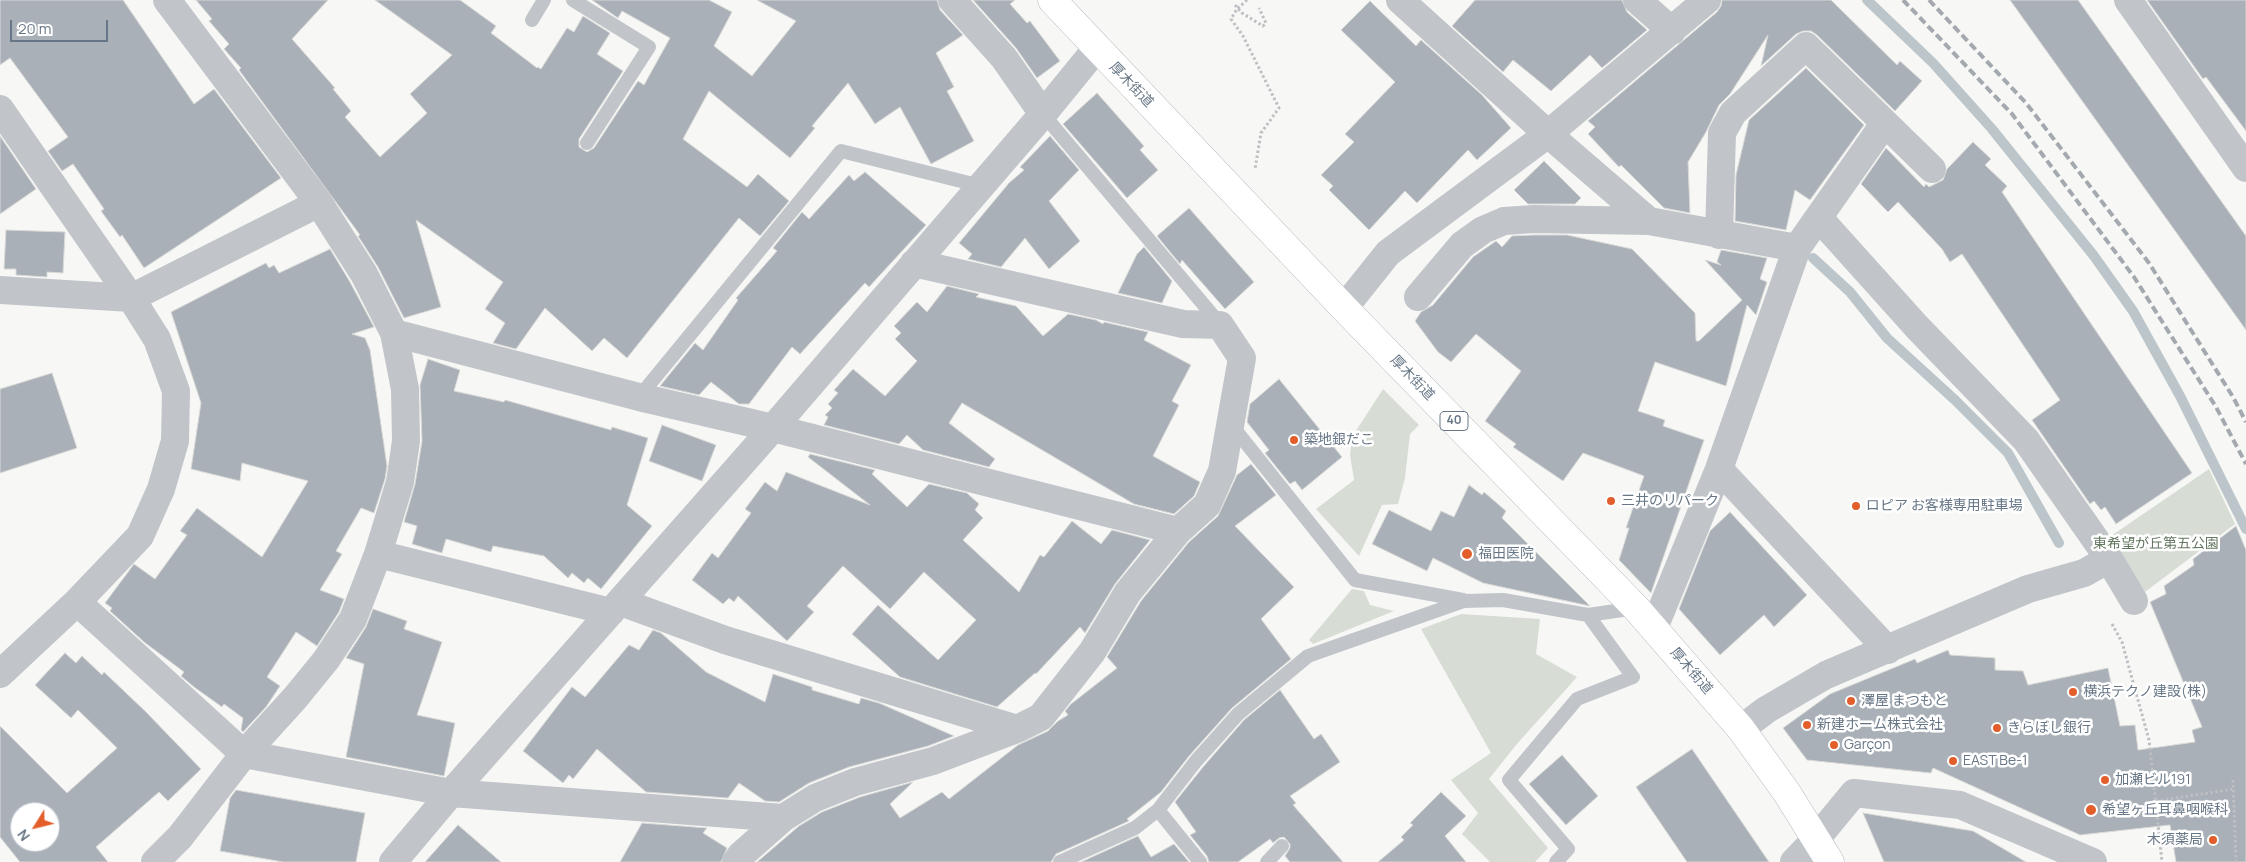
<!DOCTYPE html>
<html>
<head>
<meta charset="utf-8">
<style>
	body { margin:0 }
	#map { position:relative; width:2246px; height:862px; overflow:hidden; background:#f7f8f5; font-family:Manrope,sans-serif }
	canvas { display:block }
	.north { position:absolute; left:10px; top:802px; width:50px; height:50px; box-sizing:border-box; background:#fff; border:1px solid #c2c8cf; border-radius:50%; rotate:234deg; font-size:14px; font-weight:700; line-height:20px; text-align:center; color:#677686 }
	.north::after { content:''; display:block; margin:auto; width:18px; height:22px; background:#e35e2a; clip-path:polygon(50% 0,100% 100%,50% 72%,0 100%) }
	.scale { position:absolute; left:10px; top:20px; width:98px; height:22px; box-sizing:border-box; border:2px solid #677686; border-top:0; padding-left:6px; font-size:15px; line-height:18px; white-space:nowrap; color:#677686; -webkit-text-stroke:4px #fff; paint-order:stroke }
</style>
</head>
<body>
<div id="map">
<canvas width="2246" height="862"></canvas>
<div class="north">N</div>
<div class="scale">20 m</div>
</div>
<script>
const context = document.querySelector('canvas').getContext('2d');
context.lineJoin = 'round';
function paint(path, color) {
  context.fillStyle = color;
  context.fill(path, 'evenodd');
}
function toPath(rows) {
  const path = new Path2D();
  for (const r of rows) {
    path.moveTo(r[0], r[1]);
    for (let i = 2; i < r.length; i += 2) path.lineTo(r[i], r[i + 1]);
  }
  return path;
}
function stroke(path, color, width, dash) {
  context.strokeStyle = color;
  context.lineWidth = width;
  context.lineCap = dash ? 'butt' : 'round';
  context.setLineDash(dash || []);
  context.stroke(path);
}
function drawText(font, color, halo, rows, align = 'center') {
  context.font = font + ' Manrope,"Noto Sans JP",sans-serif';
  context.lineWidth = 5;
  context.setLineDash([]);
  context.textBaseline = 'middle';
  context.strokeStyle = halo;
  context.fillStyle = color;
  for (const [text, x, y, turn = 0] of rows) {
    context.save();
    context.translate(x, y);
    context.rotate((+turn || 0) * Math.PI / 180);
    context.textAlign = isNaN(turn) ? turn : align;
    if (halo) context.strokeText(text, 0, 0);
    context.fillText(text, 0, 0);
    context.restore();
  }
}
paint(toPath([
	[1383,389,1419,425,1410,434,1405,478,1398,504,1382,505,1359,556,1316,509,1354,480,1350,455,1352,437],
	[2209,469,2235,524,2145,592,2108,538],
	[1352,589,1364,591,1370,605,1394,611,1313,644,1309,640],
	[1461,614,1540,619,1536,654,1577,677,1516,745,1489,779,1548,848,1535,862,1490,862,1462,834,1478,813,1451,780,1491,753,1421,629]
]), '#d7ddd4');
stroke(toPath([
	[1867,0,1933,63,1992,129,2094,256,2133,311,2180,396,2246,529],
	[1813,258,1850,292,1887,338,1955,400,2008,453,2059,543]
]), '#bbc5ca', 10);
const building = toPath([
	[0,0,123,0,194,104,214,89,281,178,144,268,122,235,120,237,101,211,104,209,73,164,62,171,48,151,68,137,10,58,0,65,0,0],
	[196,0,328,0,292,39,335,88,333,89,351,111,345,117,380,157,427,113,410,94,452,55,375,0,460,0,496,26,491,33,537,68,538,67,541,69,567,28,574,32,583,16,610,33,597,54,623,71,579,139,579,147,587,152,594,148,638,81,644,85,670,38,622,11,618,18,592,0,709,0,732,12,714,46,752,76,796,21,757,0,937,0,940,10,963,35,936,53,954,87,947,91,974,141,931,164,900,107,875,124,848,83,812,126,815,128,790,158,709,91,683,139,747,187,758,174,789,201,760,236,739,218,627,358,604,338,592,351,545,308,516,349,493,343,505,323,485,309,503,282,416,220,441,307,404,318,378,267,358,236,360,235,239,70,241,68,224,49,229,44,209,21,212,19,196,0],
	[973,0,1015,0,1010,4,1027,23,1030,21,1060,61,1037,78,1016,48,973,0],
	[1475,0,1622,0,1627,12,1647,30,1602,68,1590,55,1551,91,1513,60,1503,72,1452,26,1475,0],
	[1722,0,1831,0,1897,65,1900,61,1922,81,1895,111,1817,35,1811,31,1803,31,1796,34,1761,66,1768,35,1730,94,1719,105,1706,132,1688,162,1690,213,1664,208,1621,165,1619,167,1588,134,1595,127,1588,121,1717,12,1721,6,1722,0],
	[2010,0,2078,0,2246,236,2246,330,2010,0],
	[2147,0,2246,0,2246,131,2206,77,2203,79,2147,0],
	[1370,1,1416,46,1421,40,1482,95,1511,128,1477,160,1468,150,1417,203,1405,191,1369,230,1329,190,1333,186,1321,175,1354,142,1345,134,1395,82,1341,30,1370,1],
	[1806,68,1864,125,1810,200,1795,190,1786,230,1735,221,1736,175,1749,120,1806,68],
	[1097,93,1144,146,1140,150,1158,170,1127,198,1063,124,1097,93],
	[0,136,36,189,0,214,0,136],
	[1050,136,1079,170,1049,201,1080,241,1049,269,1025,238,1001,267,968,259,972,254,959,243,1009,183,1024,170,1020,167,1050,136],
	[1973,142,1991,159,1985,165,2007,186,2002,192,2192,473,2116,524,2105,507,2101,510,2094,501,2090,504,2032,420,2060,400,1962,254,1950,262,1942,249,1898,202,1888,212,1861,184,1886,148,1924,187,1926,184,1929,187,1943,180,1947,169,1973,142],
	[1544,161,1581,198,1575,204,1528,204,1514,190,1544,161],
	[865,172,926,225,869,287,865,283,800,354,792,347,749,404,739,404,711,382,699,395,660,386,695,343,703,350,738,300,736,298,777,251,773,248,802,212,809,219,849,175,854,181,865,172],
	[1189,208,1254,282,1225,309,1182,260,1180,264,1157,236,1189,208],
	[6,230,65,232,63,273,47,272,47,277,16,275,16,269,4,269,6,230],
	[1534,235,1567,235,1632,249,1695,313,1696,341,1699,341,1742,300,1705,260,1721,265,1717,262,1721,250,1767,258,1760,279,1767,282,1756,315,1747,305,1726,386,1655,362,1638,411,1665,420,1663,426,1704,440,1651,593,1619,560,1629,528,1626,528,1644,476,1583,453,1563,481,1513,447,1516,444,1485,421,1521,371,1476,334,1451,362,1438,352,1415,321,1421,312,1433,305,1473,257,1496,241,1502,247,1512,236,1534,235],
	[1144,247,1172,281,1162,303,1118,293,1137,254,1144,247],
	[330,249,350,282,374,327,352,334,365,338,370,350,387,466,385,479,374,513,361,508,336,551,342,554,320,590,344,599,339,612,317,646,296,632,267,677,280,686,266,707,243,732,241,730,243,718,224,704,222,707,194,687,181,676,184,672,144,642,110,611,112,608,105,603,134,564,155,579,187,535,180,531,197,508,262,557,308,481,242,463,240,481,191,469,201,403,171,312,266,263,269,268,274,265,279,273,330,249],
	[947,286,979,294,976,297,1016,306,1043,336,1068,314,1096,320,1103,324,1104,322,1148,332,1144,340,1191,365,1172,401,1179,405,1153,456,1200,482,1194,496,1174,514,1134,504,962,403,949,423,995,459,989,467,923,450,907,435,899,444,824,425,828,417,825,415,832,408,828,404,838,393,834,390,853,369,885,396,917,361,895,339,901,333,894,326,917,302,927,312,947,286],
	[428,359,460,370,454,391,504,402,505,400,611,430,612,427,648,438,627,505,652,526,601,589,588,578,584,583,572,573,568,578,544,556,493,546,491,552,446,539,442,553,412,544,417,526,404,522,415,484,422,441,420,385,428,359],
	[52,373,77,448,0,473,0,389,52,373],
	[1279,379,1342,457,1302,490,1295,481,1290,484,1265,453,1269,450,1247,422,1250,404,1279,379],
	[662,425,716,445,702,481,649,461,662,425],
	[810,454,875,470,872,474,907,507,929,484,967,493,979,504,975,510,983,518,963,540,1019,592,1040,555,1044,557,1072,521,1101,544,1112,530,1150,540,1115,584,1085,633,1080,627,1036,674,1035,673,997,707,900,677,852,634,878,605,938,660,976,620,924,572,890,609,843,566,807,606,814,612,787,641,738,596,734,602,729,598,723,604,692,580,712,553,718,558,751,513,745,509,765,482,777,491,786,472,870,505,808,457,810,454],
	[1251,464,1276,495,1235,526,1294,587,1261,619,1291,659,1232,708,1189,756,1161,792,1127,819,1129,821,1056,854,1051,862,757,862,799,826,822,812,860,797,913,782,890,804,900,818,942,792,949,799,1018,745,1048,731,1058,721,1068,715,1065,711,1071,704,1117,668,1107,657,1141,601,1189,542,1218,516,1237,475,1251,464],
	[1469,485,1482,495,1484,492,1506,511,1502,518,1590,606,1483,583,1433,558,1427,571,1372,544,1389,510,1431,531,1441,511,1454,517,1469,485],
	[1730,512,1807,595,1774,627,1764,615,1720,655,1679,609,1710,531,1730,512],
	[2236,526,2246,550,2246,862,2176,862,2170,825,2080,835,1933,768,1931,773,1807,760,1783,728,1830,694,1915,659,1917,663,1948,650,1950,655,1995,658,1995,670,2023,671,2028,685,2108,668,2120,726,2135,725,2138,750,2195,742,2192,730,2202,727,2150,602,2166,594,2164,586,2194,565,2193,559,2236,526],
	[373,609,407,621,404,629,442,642,417,715,455,723,444,776,346,757,364,664,346,658,366,627,373,609],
	[653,630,661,633,706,672,765,702,773,674,812,687,812,690,859,704,861,698,879,703,954,736,928,746,849,767,809,783,779,802,765,801,739,783,728,798,646,792,597,749,573,779,569,775,563,783,523,751,572,687,585,697,629,645,639,650,653,630],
	[65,653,76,663,82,656,102,675,104,672,146,712,201,769,168,801,159,792,96,847,108,862,20,862,0,837,0,726,67,793,117,748,78,710,71,718,35,685,65,653],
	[20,812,50,812,50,842,20,842,20,812],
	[1280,690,1314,739,1321,734,1340,762,1290,796,1296,803,1293,805,1343,862,1290,862,1285,856,1290,848,1290,844,1284,837,1279,838,1273,843,1270,839,1238,862,1209,862,1207,856,1190,835,1196,832,1175,802,1203,767,1244,720,1280,690],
	[1692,749,1769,862,1687,862,1636,787,1692,749],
	[1562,755,1598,796,1566,825,1529,784,1562,755],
	[236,790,365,813,356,862,283,862,220,851,230,798,236,790],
	[1441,792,1466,816,1445,836,1466,862,1378,862,1404,840,1401,837,1413,825,1410,823,1441,792],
	[1863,813,1973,831,2026,862,1884,862,1863,813],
	[642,823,707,828,703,833,727,848,721,862,620,862,642,823],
	[458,825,501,862,425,862,458,825],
	[1138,836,1151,857,1174,844,1189,862,1081,862,1138,836]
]);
paint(building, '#a9b0b7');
stroke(building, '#d9d9d7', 1);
const primary = toPath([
	[1052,0,1344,308,1636,608,1741,729,1787,793,1830,862]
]);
stroke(primary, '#b4b8bd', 29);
stroke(toPath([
	[1247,0,1237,9,1231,19,1243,36,1279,108,1261,133,1255,169],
	[1235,5,1242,13,1263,26,1266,23,1259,8],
	[2112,624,2122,642,2149,740,2162,862],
	[2233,780,2236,862],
	[2156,801,2234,789]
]), '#bdbfc2', 3, [2.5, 2.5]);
stroke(toPath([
	[573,0,649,47,587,143],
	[532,20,544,0],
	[1043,114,1220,324],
	[639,397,841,151,981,186],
	[1230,423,1355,580,1463,600],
	[1158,810,1200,862],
	[1060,862,1135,828,1158,810,1196,761,1238,714,1308,656,1464,601,1503,600,1588,615,1636,608],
	[1267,862,1282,846],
	[1556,862,1568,849,1509,780,1577,699,1633,677,1588,615]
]), '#c1c4c9', 14);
stroke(toPath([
	[952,0,1004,58,1043,114],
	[1400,0,1548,134,1649,221],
	[1637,0,1672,31],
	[2128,0,2246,168],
	[0,109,131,298,157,339,176,391,175,441,161,489,140,536,77,602,0,674],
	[1719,235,1722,133,1733,113,1806,46,1932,169],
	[0,290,131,298,319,203],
	[1418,297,1462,245,1483,230,1504,221,1534,219,1649,221,1797,248],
	[1344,308,1388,253,1548,134,1707,0],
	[394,333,639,397,773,428,1178,531],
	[1719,469,1888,650],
	[378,554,611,612],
	[2109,559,2134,601],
	[77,602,244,754,451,793,783,818],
	[621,602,725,640,1017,729],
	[1654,628,1719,469,1797,248,1884,124],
	[1741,729,1766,710,1826,675,2028,589,2084,573,2109,559,2026,440,1917,327,1819,218],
	[1816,839,1854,793,1960,805,2093,862],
	[155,862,180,837,244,754,295,698,326,660,353,619,378,554,400,482,406,441,405,389,394,333,364,274,319,203,167,0],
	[393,862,451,793,773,428,1043,114,1096,49],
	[736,862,741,855,783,818,815,798,855,782,933,761,1017,729,1041,717,1092,652,1128,592,1178,531,1207,505,1222,471,1242,358,1220,325,1183,324,914,263]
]), '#c1c4c9', 28);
stroke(toPath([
	[1794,862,1816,839]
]), '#c1c4c9', 28);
stroke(primary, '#fff', 28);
stroke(toPath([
	[1903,0,2012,114,2134,277,2216,407,2246,464],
	[1929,0,2026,103,2149,263,2233,397,2246,422]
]), '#a4a9b0', 4, [8, 4]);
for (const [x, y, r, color] of [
	[1294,440,5,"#e35e2a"],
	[1611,501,5,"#e35e2a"],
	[1856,506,5,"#e35e2a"],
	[1467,554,6,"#e35e2a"],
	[2073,692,5,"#e35e2a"],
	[1851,701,5,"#e35e2a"],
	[1807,725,5,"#e35e2a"],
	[1997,728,5,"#e35e2a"],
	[1834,745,5,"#e35e2a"],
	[1953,761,5,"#e35e2a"],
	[2105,780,5,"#e35e2a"],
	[2091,810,6,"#e35e2a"],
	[2213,840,5,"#e35e2a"]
]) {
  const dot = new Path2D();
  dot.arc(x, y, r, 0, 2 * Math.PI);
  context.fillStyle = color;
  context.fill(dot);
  stroke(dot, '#fff', 2);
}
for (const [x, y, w] of [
	[1454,421,28]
]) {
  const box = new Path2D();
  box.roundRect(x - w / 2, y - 9.5, w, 19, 4);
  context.fillStyle = '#fff';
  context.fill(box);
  stroke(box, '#677686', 1);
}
drawText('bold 12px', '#677686', null, [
	["40",1454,421]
]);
drawText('14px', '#677686', '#fff', [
	["厚木街道",1131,85,46],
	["厚木街道",1412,378,46],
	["厚木街道",1691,671,49]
]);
drawText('14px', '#677686', '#fff', [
	["築地銀だこ",1304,440],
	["三井のリパーク",1621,501],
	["ロピア お客様専用駐車場",1866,506],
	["福田医院",1478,554],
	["横浜テクノ建設(株)",2083,692],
	["澤屋 まつもと",1861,701],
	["新建ホーム株式会社",1817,725],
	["きらぼし銀行",2007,728],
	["Garçon",1844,745],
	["EAST Be-1",1963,761],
	["加瀬ビル191",2115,780],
	["希望ヶ丘耳鼻咽喉科",2102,810],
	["木須薬局",2203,840,"right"]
], 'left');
drawText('14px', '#657862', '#fff', [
	["東希望が丘第五公園",2156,544]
]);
</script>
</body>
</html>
